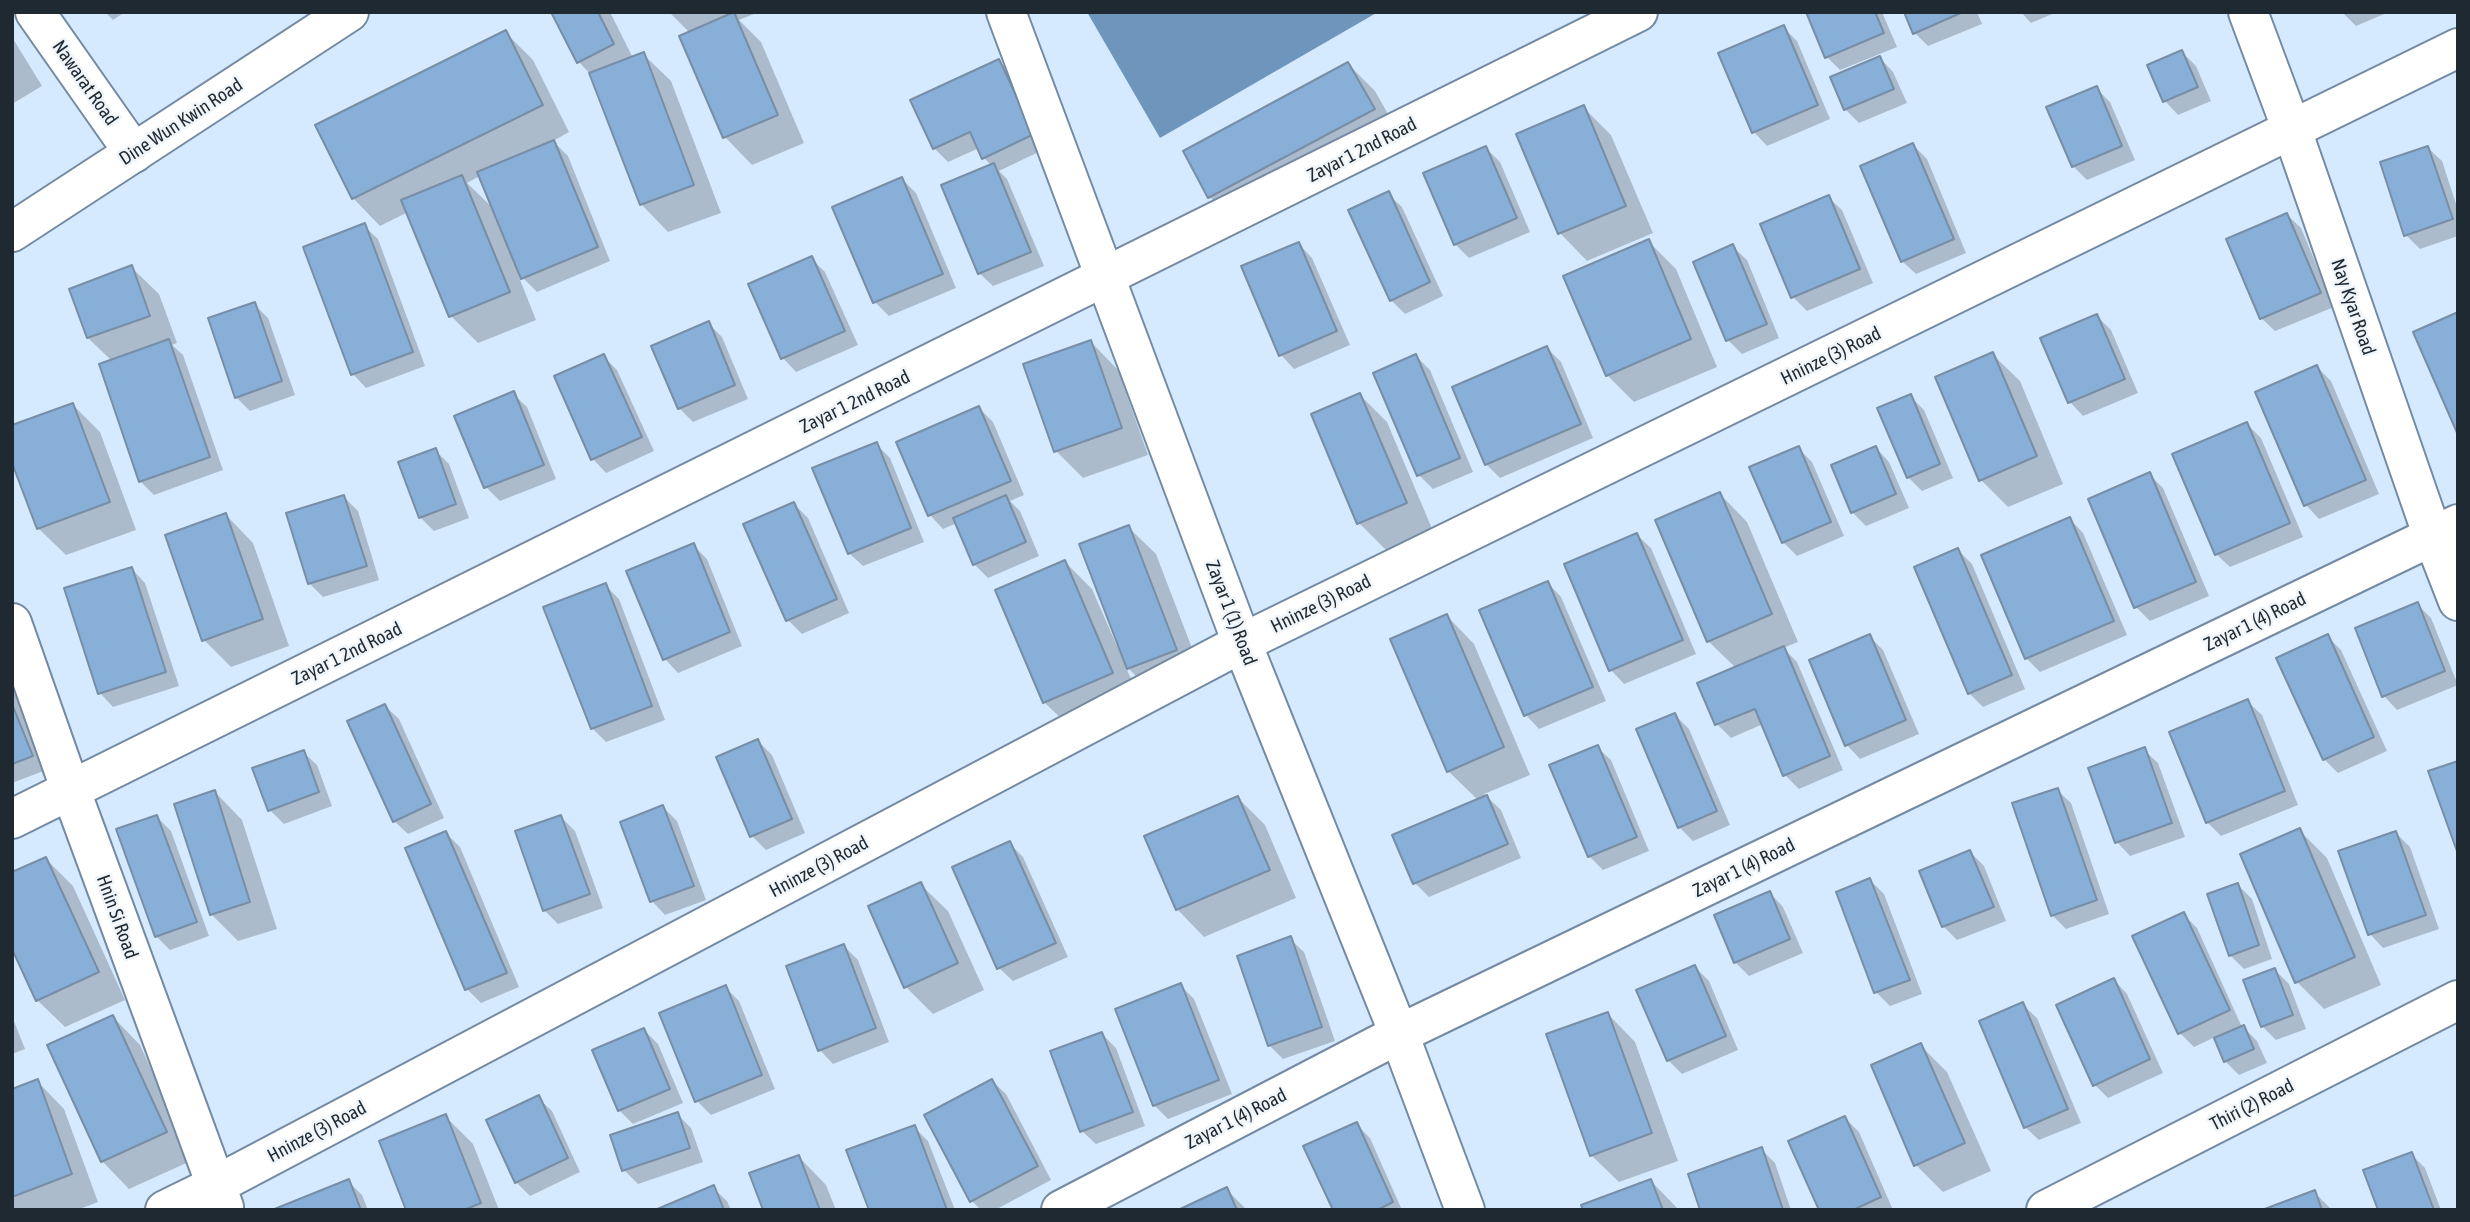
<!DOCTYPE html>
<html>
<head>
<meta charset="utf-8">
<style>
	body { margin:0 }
	#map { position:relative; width:2470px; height:1222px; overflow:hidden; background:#d6eaff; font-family:"Asap Condensed",sans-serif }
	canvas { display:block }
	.frame { position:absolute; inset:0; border:14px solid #1f2932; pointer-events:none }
</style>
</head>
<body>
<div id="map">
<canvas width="2470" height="1222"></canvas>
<div class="frame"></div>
</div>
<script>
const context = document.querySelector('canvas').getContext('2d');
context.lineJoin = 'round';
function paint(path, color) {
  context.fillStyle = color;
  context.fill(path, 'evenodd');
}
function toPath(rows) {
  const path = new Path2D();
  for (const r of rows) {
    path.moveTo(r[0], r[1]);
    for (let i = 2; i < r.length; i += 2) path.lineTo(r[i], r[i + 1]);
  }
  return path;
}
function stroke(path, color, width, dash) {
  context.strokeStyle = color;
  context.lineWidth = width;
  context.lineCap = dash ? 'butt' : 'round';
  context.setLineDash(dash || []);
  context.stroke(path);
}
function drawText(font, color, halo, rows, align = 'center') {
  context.font = font + ' "Asap Condensed",sans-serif';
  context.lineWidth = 5;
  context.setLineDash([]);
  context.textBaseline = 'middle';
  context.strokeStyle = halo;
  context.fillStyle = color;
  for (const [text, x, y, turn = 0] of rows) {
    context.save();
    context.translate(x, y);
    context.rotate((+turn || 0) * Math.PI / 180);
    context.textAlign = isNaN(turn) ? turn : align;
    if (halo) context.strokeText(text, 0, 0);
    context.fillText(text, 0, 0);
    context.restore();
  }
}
paint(toPath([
	[1087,12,1378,12,1160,138]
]), '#6e96bd');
paint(toPath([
	[105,12,125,12,113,20],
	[553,12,610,12,633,58,643,54,671,81,721,213,668,232,641,204,592,76,579,62],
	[669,12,759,12,739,20,761,42,804,143,752,165,725,137,690,33],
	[1808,12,1882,12,1897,47,1840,70,1827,57],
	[1906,12,1977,12,1982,24,1928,46,1915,33],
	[2021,12,2057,12,2031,23],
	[2342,12,2389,12,2356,26],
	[1783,27,1797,41,1830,119,1767,146,1754,132],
	[505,32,533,60,569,132,553,141,568,156,610,261,537,292,517,272,536,320,478,343,451,316,408,212,380,226,353,198],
	[480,176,494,209,467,183],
	[12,37,42,86,12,104],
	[2182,52,2196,66,2211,101,2178,115,2165,101],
	[1880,58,1893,72,1907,103,1859,123,1845,109],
	[999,61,1013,75,1047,148,999,171,1007,179,1044,266,993,286,979,273,992,166,984,158,979,148,948,162,934,148],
	[1348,64,1375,91,1401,137,1237,224,1210,197,1186,152],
	[2096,88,2110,102,2135,160,2087,180,2073,166,2049,108],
	[1584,108,1611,135,1653,233,1587,261,1560,233,1518,135],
	[1913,145,1927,159,1966,253,1916,274,1902,261],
	[1486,148,1500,162,1530,232,1469,258,1455,244],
	[2428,148,2442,161,2458,210,2458,236,2420,249,2406,235],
	[902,179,916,193,956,288,889,316,875,302,835,208],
	[1388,194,1402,207,1443,296,1405,314,1391,300],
	[1828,197,1842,210,1873,283,1807,311,1793,297],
	[2287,215,2301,228,2334,307,2275,331,2261,318],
	[364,226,378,239,425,366,366,388,353,374],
	[1648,241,1676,269,1717,367,1634,402,1607,375],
	[1299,244,1312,258,1350,345,1294,369,1281,355],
	[1733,247,1747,260,1779,338,1742,354,1728,340],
	[811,258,825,272,858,345,796,372,783,358],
	[131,267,159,294,177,343,172,345,183,355,223,470,154,495,140,481,112,361,88,338],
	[254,304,268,318,295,395,250,411,236,397],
	[2097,316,2111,330,2138,393,2083,416,2070,402],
	[708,323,722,337,748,399,693,422,679,408],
	[1091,342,1118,370,1148,455,1083,478,1056,451],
	[1547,348,1561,362,1593,438,1500,478,1486,464],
	[1992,354,2020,381,2063,484,2008,507,1981,480],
	[603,356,617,370,654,451,606,473,593,459],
	[1416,356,1430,370,1473,472,1433,489,1419,475],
	[2317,367,2331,381,2379,494,2319,519,2306,505,2258,392],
	[513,394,527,407,556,479,500,501,486,487],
	[1360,395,1387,422,1433,531,1386,550,1359,523],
	[1910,396,1924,410,1953,478,1922,491,1908,477],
	[73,405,100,432,136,530,66,555,38,528],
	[979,408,993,422,1024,495,1010,501,1020,511,1039,556,988,578,974,564,957,523,943,529,930,515,899,442],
	[2247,424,2261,438,2303,537,2230,567,2216,554],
	[876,444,890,458,924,542,863,566,849,553],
	[1798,448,1812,462,1844,536,1797,556,1783,542],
	[1876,448,1889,462,1909,508,1866,526,1852,512],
	[435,450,449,464,469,518,434,531,420,517],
	[2149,474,2163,488,2209,596,2150,621,2136,607],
	[1720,494,1747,522,1798,642,1783,648,1797,662,1843,770,1799,789,1785,775,1763,724,1731,738,1717,724,1700,684,1736,668,1708,641],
	[344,497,358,511,379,580,323,597,310,584],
	[794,504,808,518,849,613,802,634,788,620],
	[226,515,253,543,289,646,231,667,204,640],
	[2070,519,2083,533,2127,635,2040,672,2026,658],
	[1128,527,1156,554,1203,677,1156,696,1125,665,1140,700,1072,729,1044,702,1065,562,1092,589,1117,646,1120,645],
	[1637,535,1651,548,1696,654,1624,684,1611,670],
	[693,545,707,559,742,646,678,673,665,659],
	[1958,550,1972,564,2025,689,1983,707,1969,693],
	[132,569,145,583,179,686,113,707,100,693],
	[1548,583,1561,597,1606,701,1539,729,1526,715],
	[605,585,619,599,665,720,606,742,592,728],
	[2417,604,2431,618,2458,685,2397,710,2384,696],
	[1447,616,1474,644,1530,775,1484,794,1501,810,1521,858,1429,897,1415,883,1395,836,1478,800,1448,771],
	[1869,636,1883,650,1919,734,1860,759,1847,745,1811,661],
	[2327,636,2341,650,2387,751,2338,773,2324,759],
	[12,687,46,770,12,783],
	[2248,702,2262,715,2298,805,2221,836,2207,822],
	[385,706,399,719,444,818,408,834,394,821],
	[1675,715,1689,729,1730,825,1693,841,1679,827],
	[758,741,772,755,805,833,766,850,752,836,719,758],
	[1597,747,1611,760,1649,851,1603,870,1590,857,1551,766],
	[2144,750,2158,763,2185,837,2130,856,2117,842],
	[303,752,317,765,332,806,284,824,270,810],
	[2057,790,2071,803,2109,914,2066,929,2052,915],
	[215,792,242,820,277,929,238,941,211,914],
	[1238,798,1265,825,1296,898,1204,937,1177,909],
	[663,807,677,821,706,900,665,915,652,901,622,823],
	[157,817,171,831,209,936,170,950,156,936],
	[561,817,575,831,603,908,558,924,544,910],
	[2300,831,2327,858,2381,985,2324,1009,2297,982],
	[446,833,460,847,519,987,481,1003,467,989],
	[2396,833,2410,847,2439,929,2383,948,2370,934],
	[1009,843,1023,857,1068,957,1013,981,999,968],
	[1970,852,1984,866,2006,921,1957,940,1943,926],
	[46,859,73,886,125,1000,65,1027,37,1000],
	[1870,880,1884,894,1922,994,1890,1006,1876,992],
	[920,884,948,911,984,990,933,1014,906,987],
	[2238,885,2252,899,2272,959,2244,969,2230,955],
	[1770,893,1783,907,1803,953,1749,976,1735,962],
	[2183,914,2197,928,2241,1025,2257,1041,2267,1063,2239,1075,2225,1061,2215,1037,2194,1047,2180,1033],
	[1290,939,1304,952,1335,1041,1283,1059,1269,1045],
	[844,946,858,960,889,1042,833,1064,820,1050],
	[1695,967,1709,981,1738,1050,1682,1074,1668,1060],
	[2275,970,2289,984,2306,1029,2276,1040,2262,1026],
	[2114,980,2127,994,2163,1073,2108,1098,2095,1085],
	[1180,985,1194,999,1232,1094,1168,1119,1154,1105],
	[725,987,739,1001,775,1089,711,1115,697,1101],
	[2023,1005,2037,1018,2081,1123,2039,1140,2025,1127],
	[1608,1014,1635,1042,1678,1161,1619,1182,1591,1155],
	[12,1016,25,1049,12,1054],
	[113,1017,140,1045,193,1160,129,1189,102,1161],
	[644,1030,658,1044,683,1103,633,1124,619,1110],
	[1102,1034,1116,1048,1145,1126,1096,1144,1082,1131],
	[1920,1045,1947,1072,1991,1171,1943,1192,1916,1165],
	[37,1081,64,1109,98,1202,77,1210,12,1210,12,1090],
	[992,1081,1006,1094,1051,1180,995,1210,981,1210,972,1201],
	[538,1098,552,1111,580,1172,530,1196,516,1182],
	[677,1114,691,1128,703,1162,638,1184,624,1170],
	[445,1116,473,1144,499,1210,408,1210],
	[1845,1118,1859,1132,1893,1210,1821,1210],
	[1356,1124,1370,1138,1402,1210,1335,1210],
	[914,1127,928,1141,955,1210,871,1210],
	[1761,1149,1775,1163,1791,1210,1702,1210],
	[2411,1154,2425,1168,2441,1210,2380,1210],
	[799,1157,826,1185,836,1210,765,1210],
	[348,1181,362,1195,368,1210,277,1210],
	[1651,1181,1679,1210,1585,1210],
	[713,1188,727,1201,731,1210,660,1210],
	[1227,1190,1247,1210,1183,1210],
	[2314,1192,2332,1210,2267,1210]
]), '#0003');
const building = toPath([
	[551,12,598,12,614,44,577,63,551,12],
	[734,12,778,115,723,138,679,36,734,12],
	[1806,12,1875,12,1884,33,1825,58,1806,12],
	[1904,12,1963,12,1913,34,1904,12],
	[1784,25,1818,105,1752,133,1718,53,1784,25],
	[506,30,543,105,352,199,315,125,506,30],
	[2182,50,2198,87,2163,102,2147,65,2182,50],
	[644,52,694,185,640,205,589,73,644,52],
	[1880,56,1894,89,1844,110,1830,77,1880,56],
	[999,59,1034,134,982,159,970,132,933,149,910,100,999,59],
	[1348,62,1375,109,1208,198,1183,151,1348,62],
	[2097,86,2122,146,2072,167,2046,107,2097,86],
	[1584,105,1626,206,1558,234,1516,134,1584,105],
	[554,140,598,247,521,279,477,172,554,140],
	[1913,143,1954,239,1901,262,1860,166,1913,143],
	[1486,146,1517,218,1454,245,1423,173,1486,146],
	[2428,146,2453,219,2404,236,2380,162,2428,146],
	[994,163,1031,252,978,274,941,185,994,163],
	[462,175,510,292,449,317,401,200,462,175],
	[902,177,943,274,873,303,832,207,902,177],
	[1389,191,1430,282,1390,301,1348,210,1389,191],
	[1829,195,1860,269,1791,298,1760,224,1829,195],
	[2287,213,2321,293,2260,319,2226,239,2287,213],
	[365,223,413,352,351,375,303,247,365,223],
	[1649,239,1691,339,1606,376,1563,276,1649,239],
	[1299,242,1337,331,1279,356,1241,266,1299,242],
	[1733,244,1767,324,1726,341,1693,262,1733,244],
	[812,256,845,331,781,359,748,284,812,256],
	[132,265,150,316,87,338,69,289,132,265],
	[255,302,282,381,235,398,208,318,255,302],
	[2458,312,2458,435,2413,332,2458,312],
	[2097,314,2125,379,2068,403,2040,338,2097,314],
	[709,321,735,385,678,409,651,346,709,321],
	[169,339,210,457,139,482,99,364,169,339],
	[1091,340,1122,428,1054,452,1023,364,1091,340],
	[1547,346,1581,424,1485,465,1452,387,1547,346],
	[1993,352,2037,456,1979,481,1935,377,1993,352],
	[604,354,642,437,591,460,554,376,604,354],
	[1416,354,1460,458,1417,476,1373,373,1416,354],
	[2317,365,2366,480,2304,506,2255,392,2317,365],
	[514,391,544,465,484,488,454,416,514,391],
	[1360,393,1407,503,1357,524,1311,414,1360,393],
	[1911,394,1940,464,1907,478,1877,408,1911,394],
	[73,403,110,502,37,529,12,463,12,425,73,403],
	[979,406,1011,481,928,516,896,442,979,406],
	[2247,422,2290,523,2215,555,2172,454,2247,422],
	[877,442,911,528,848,554,812,468,877,442],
	[1799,446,1831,522,1782,543,1749,467,1799,446],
	[1876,446,1896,494,1851,513,1831,465,1876,446],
	[436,448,456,504,419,518,398,462,436,448],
	[2150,472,2196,582,2134,608,2088,499,2150,472],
	[1720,492,1772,614,1707,642,1655,520,1720,492],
	[344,495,367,566,308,584,286,513,344,495],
	[1006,495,1026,542,973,565,953,518,1006,495],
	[794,502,837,599,786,621,743,524,794,502],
	[226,513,263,619,202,641,165,535,226,513],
	[2070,517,2114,621,2025,659,1981,555,2070,517],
	[1129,525,1177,650,1127,669,1079,544,1129,525],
	[1637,533,1683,640,1609,671,1564,564,1637,533],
	[694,543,730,632,663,660,626,571,694,543],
	[1958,548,2012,675,1968,694,1914,567,1958,548],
	[1065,560,1113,673,1043,703,995,590,1065,560],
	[132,567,166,672,98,694,64,588,132,567],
	[1548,581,1593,687,1524,716,1479,610,1548,581],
	[606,583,652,706,591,729,543,607,606,583],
	[2418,602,2445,671,2382,697,2355,628,2418,602],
	[1447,614,1504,747,1447,772,1390,639,1447,614],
	[1870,634,1906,720,1845,746,1809,660,1870,634],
	[2328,634,2374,737,2323,760,2276,658,2328,634],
	[1784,646,1830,756,1783,776,1755,709,1715,725,1697,683,1784,646],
	[2248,699,2285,791,2206,823,2169,732,2248,699],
	[12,704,33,756,12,764,12,704],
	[385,704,431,804,393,822,347,721,385,704],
	[1675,713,1717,811,1678,828,1636,729,1675,713],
	[758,739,792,819,750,837,716,757,758,739],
	[1598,745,1637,837,1588,857,1549,765,1598,745],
	[2145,747,2172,823,2115,843,2088,768,2145,747],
	[304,750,319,792,268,811,252,768,304,750],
	[2458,761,2458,854,2428,771,2458,761],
	[2058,788,2097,900,2051,916,2012,803,2058,788],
	[215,790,250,902,210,915,174,804,215,790],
	[1487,795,1508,844,1413,884,1392,835,1487,795],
	[1238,796,1270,870,1176,910,1144,836,1238,796],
	[663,805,694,886,650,902,620,822,663,805],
	[157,815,197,922,155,937,116,829,157,815],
	[561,815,590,894,543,911,515,831,561,815],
	[2300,828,2355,957,2295,983,2240,854,2300,828],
	[446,831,507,973,465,990,405,848,446,831],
	[2396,831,2426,915,2368,935,2338,851,2396,831],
	[1010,841,1056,943,997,969,952,867,1010,841],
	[1970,850,1994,907,1942,927,1919,871,1970,850],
	[46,857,99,972,36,1001,12,949,12,872,46,857],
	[1870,878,1910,980,1874,993,1836,892,1870,878],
	[921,882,958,963,904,988,868,906,921,882],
	[2238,883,2259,945,2229,956,2207,894,2238,883],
	[1770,891,1790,939,1734,963,1714,915,1770,891],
	[2184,912,2230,1010,2178,1034,2132,936,2184,912],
	[1291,936,1322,1027,1268,1046,1237,956,1291,936],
	[844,944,876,1028,818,1051,786,966,844,944],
	[1695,965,1726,1036,1667,1061,1636,990,1695,965],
	[2275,968,2293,1015,2261,1027,2243,980,2275,968],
	[2114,978,2150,1059,2093,1086,2056,1005,2114,978],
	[1181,983,1219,1080,1153,1106,1115,1009,1181,983],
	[726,985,762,1075,695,1102,659,1013,726,985],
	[2023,1002,2068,1109,2024,1128,1979,1021,2023,1002],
	[1608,1012,1652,1133,1590,1156,1546,1034,1608,1012],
	[113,1015,167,1132,101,1162,47,1045,113,1015],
	[2244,1025,2254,1049,2224,1062,2214,1038,2244,1025],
	[644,1028,670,1089,618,1111,592,1050,644,1028],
	[1102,1032,1133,1112,1080,1132,1050,1051,1102,1032],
	[1921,1043,1965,1143,1914,1166,1871,1065,1921,1043],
	[38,1079,72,1174,12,1197,12,1089,38,1079],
	[992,1079,1038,1166,970,1202,924,1115,992,1079],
	[539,1095,568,1158,515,1183,486,1120,539,1095],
	[678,1112,690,1148,622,1171,610,1135,678,1112],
	[446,1114,481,1203,464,1210,406,1210,379,1141,446,1114],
	[1845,1116,1881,1197,1853,1210,1819,1210,1788,1141,1845,1116],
	[1357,1122,1393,1202,1377,1210,1333,1210,1303,1146,1357,1122],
	[915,1125,947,1210,869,1210,846,1150,915,1125],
	[1762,1147,1783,1210,1700,1210,1688,1174,1762,1147],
	[2412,1152,2434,1210,2378,1210,2363,1170,2412,1152],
	[799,1155,820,1210,763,1210,749,1173,799,1155],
	[349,1179,361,1210,272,1210,349,1179],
	[1651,1179,1663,1210,1583,1210,1581,1205,1651,1179],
	[714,1185,724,1210,655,1210,714,1185],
	[1227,1187,1237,1210,1178,1210,1227,1187],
	[2315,1190,2322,1210,2262,1210,2315,1190]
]);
paint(building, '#87afd8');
stroke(building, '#778ea6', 2);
const minor = toPath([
	[35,12,134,153],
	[2248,12,2292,130,2433,537,2458,601],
	[12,623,71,791,224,1207],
	[12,819,1638,12],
	[165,1210,216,1185,1242,643,2458,48],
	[1061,1210,1399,1034,2458,524],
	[2046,1210,2458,1000]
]);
const tertiary = toPath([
	[1006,12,1242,643,1399,1034,1465,1210],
	[12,232,349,12]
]);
stroke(minor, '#738aa2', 42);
stroke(tertiary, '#738aa2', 42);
stroke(minor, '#fff', 38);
stroke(tertiary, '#fff', 38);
drawText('19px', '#1f2932', '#f0f5fa', [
	["Nawarat Road",85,83,55],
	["Dine Wun Kwin Road",181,122,-33],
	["Zayar 1 2nd Road",1362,150,-27],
	["Nay Kyar Road",2353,307,71],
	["Hninze (3) Road",1831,356,-26],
	["Zayar 1 2nd Road",855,402,-26],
	["Hninze (3) Road",1321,604,-26],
	["Zayar 1 (1) Road",1231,613,69],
	["Zayar 1 (4) Road",2255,622,-26],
	["Zayar 1 2nd Road",347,654,-26],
	["Hninze (3) Road",819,867,-28],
	["Zayar 1 (4) Road",1744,868,-26],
	["Hnin Si Road",117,917,70],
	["Thiri (2) Road",2252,1105,-27],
	["Zayar 1 (4) Road",1236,1119,-27],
	["Hninze (3) Road",317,1132,-28]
]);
</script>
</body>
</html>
